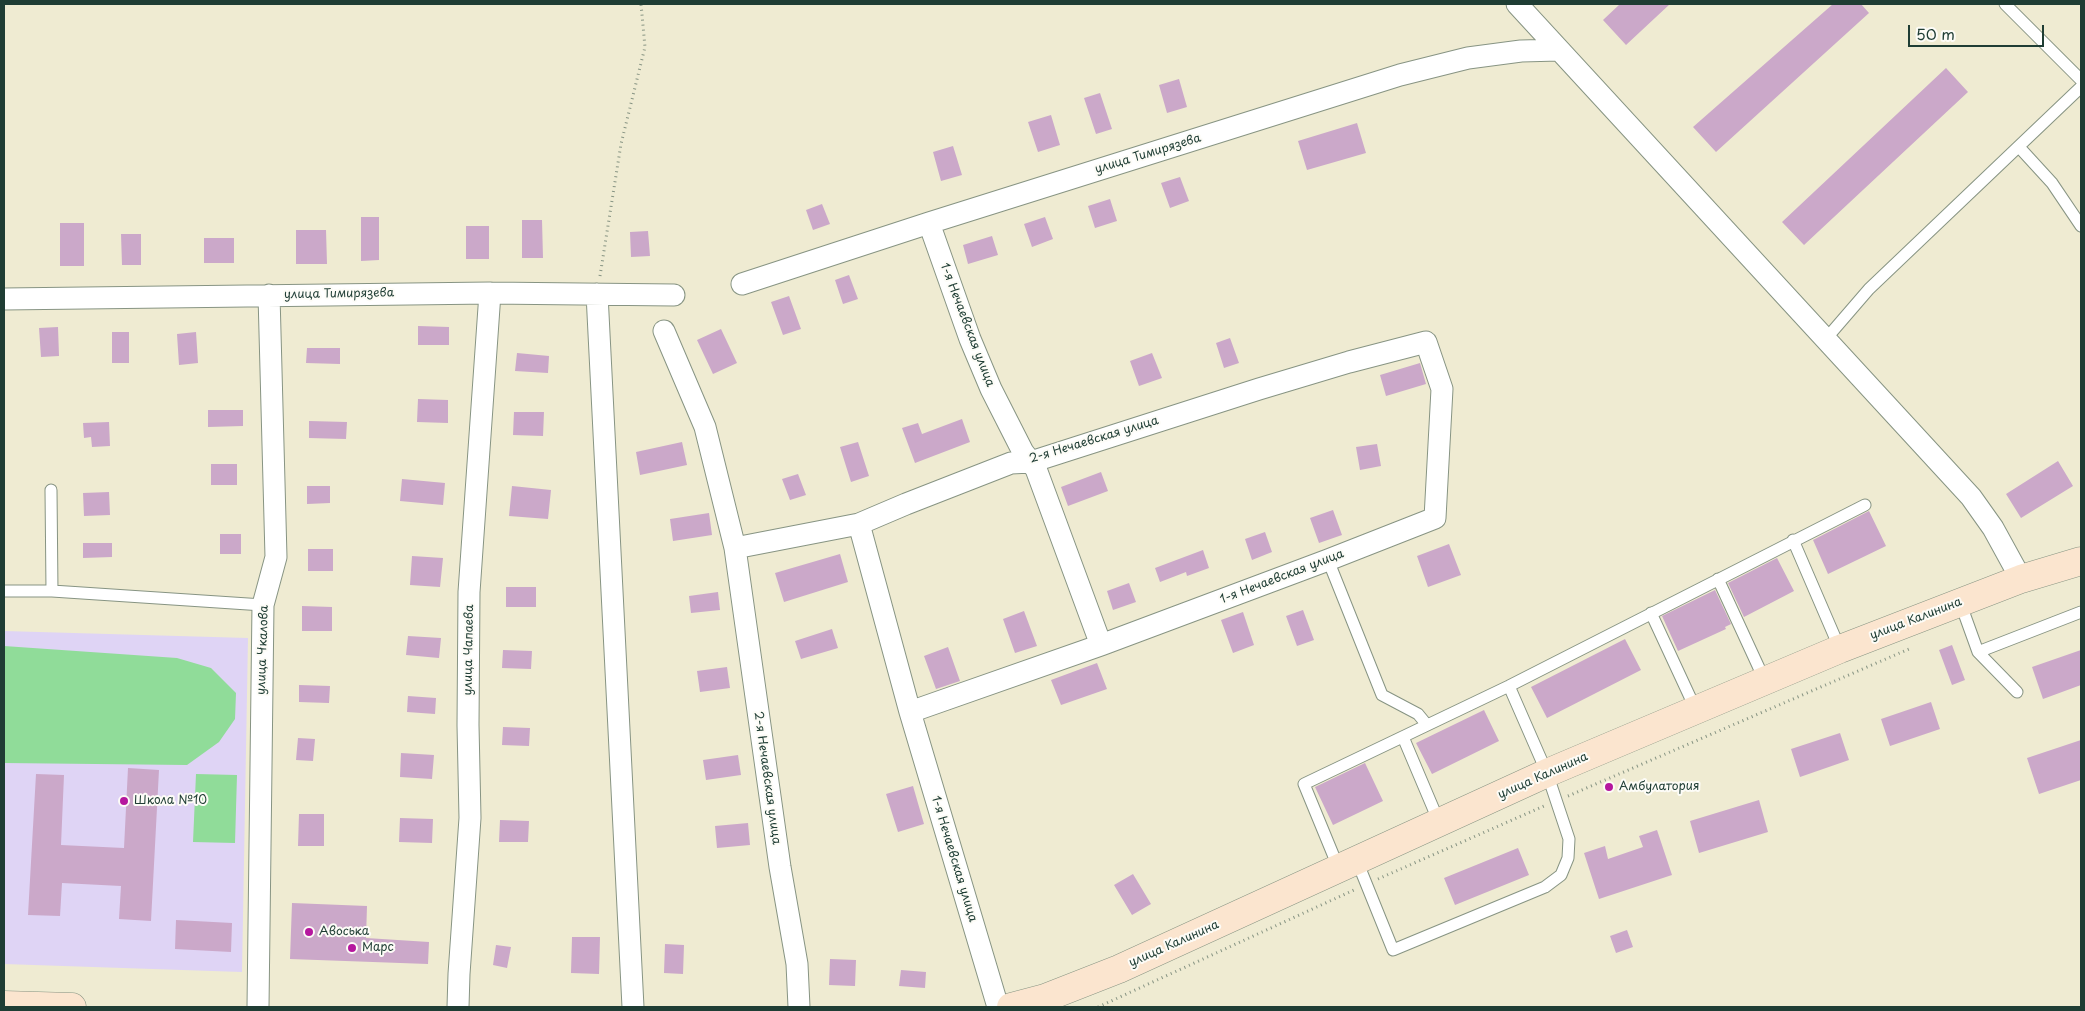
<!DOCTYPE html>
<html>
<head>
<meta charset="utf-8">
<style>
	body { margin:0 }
	#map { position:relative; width:2085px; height:1011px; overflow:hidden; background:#efebd2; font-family:"Playpen Sans",sans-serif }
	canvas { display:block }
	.frame { position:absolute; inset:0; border:5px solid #1f3d34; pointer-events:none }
	.scale { position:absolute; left:1908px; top:25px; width:136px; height:22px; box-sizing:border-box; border:2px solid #1f3d34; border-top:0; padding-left:6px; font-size:15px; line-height:18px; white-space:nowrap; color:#1f3d34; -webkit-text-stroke:4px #fdfcf7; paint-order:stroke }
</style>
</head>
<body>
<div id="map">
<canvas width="2085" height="1011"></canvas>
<div class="frame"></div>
<div class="scale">50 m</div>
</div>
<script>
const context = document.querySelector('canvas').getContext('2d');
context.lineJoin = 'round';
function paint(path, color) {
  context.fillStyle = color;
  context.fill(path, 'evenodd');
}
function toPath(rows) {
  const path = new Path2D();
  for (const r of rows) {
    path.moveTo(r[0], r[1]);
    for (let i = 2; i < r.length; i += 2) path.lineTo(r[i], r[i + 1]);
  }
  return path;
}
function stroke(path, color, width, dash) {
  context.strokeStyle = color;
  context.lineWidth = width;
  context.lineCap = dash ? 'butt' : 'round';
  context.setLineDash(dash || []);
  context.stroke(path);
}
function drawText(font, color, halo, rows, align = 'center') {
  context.font = font + ' "Playpen Sans",sans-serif';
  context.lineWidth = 4;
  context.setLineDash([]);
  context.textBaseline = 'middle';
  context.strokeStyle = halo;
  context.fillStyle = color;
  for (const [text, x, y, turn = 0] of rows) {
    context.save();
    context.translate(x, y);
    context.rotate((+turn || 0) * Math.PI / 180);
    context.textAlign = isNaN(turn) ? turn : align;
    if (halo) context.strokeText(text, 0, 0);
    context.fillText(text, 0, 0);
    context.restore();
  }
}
paint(toPath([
	[4,631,248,638,242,972,4,964]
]), '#dfd4f5');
paint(toPath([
	[4,646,177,658,211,668,236,693,235,719,219,742,187,765,4,763],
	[196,774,237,775,235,843,193,842]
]), '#90dc99');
paint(toPath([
	[1620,4,1670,4,1626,45,1603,20],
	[1833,4,1861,4,1869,13,1716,152,1693,127],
	[1946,68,1968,92,1804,245,1782,222],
	[1179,79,1187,107,1167,113,1159,85],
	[1100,93,1112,129,1096,134,1084,98],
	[1051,115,1060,145,1038,152,1028,122],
	[1357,123,1366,153,1307,170,1298,141],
	[953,146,962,175,941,181,933,152],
	[1180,177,1189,201,1170,208,1161,183],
	[1110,199,1117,221,1095,228,1088,206],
	[822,204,830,224,813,230,806,210],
	[361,217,379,217,379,260,361,261],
	[1045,217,1053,239,1032,247,1024,224],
	[522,220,542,220,543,258,522,258],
	[60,223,84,223,84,266,60,266],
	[466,226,489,226,489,259,466,259],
	[296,230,326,230,327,264,296,264],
	[648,231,650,256,631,257,630,232],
	[121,234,141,234,141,265,122,265],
	[992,236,998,255,968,264,963,245],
	[204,238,234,238,234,263,204,263],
	[849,275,858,299,843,304,835,280],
	[789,296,801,329,783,335,771,302],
	[418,326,449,327,449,345,418,345],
	[58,327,59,356,41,357,39,328],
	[721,329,737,363,713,374,697,340],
	[112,332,129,332,129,363,112,363],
	[196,332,198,363,179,365,177,334],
	[1230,338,1239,363,1224,368,1216,343],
	[307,348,340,348,340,364,306,363],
	[517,353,549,356,548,373,515,371],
	[1152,353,1162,378,1139,386,1130,361],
	[1420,363,1426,384,1386,396,1380,375],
	[418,399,448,400,448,423,417,422],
	[208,410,243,410,243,426,208,427],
	[514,412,544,412,543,436,513,435],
	[962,419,970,442,915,463,902,428,918,423,922,434],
	[309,421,347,422,346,439,309,438],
	[109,422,110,446,92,447,91,437,84,438,83,423],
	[682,442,687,465,640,475,636,452],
	[858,442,869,476,851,482,840,447],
	[1377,444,1381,466,1360,470,1356,447],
	[2058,461,2073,486,2021,518,2006,494],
	[211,464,237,464,237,485,211,485],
	[1101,472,1108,491,1068,506,1061,487],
	[798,474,806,495,790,500,782,479],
	[402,479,445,483,443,505,400,501],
	[307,486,330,486,330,503,307,504],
	[512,486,551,490,548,519,509,516],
	[109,492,110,515,84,516,83,493],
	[1333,510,1342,535,1319,543,1310,518],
	[1869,511,1886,546,1828,574,1813,540],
	[709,513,712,535,673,541,670,519],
	[1265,532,1272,552,1252,560,1245,539],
	[220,534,241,534,241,554,220,554],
	[83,543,112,543,112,557,83,558],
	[1449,544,1461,575,1428,587,1417,556],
	[308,549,333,549,333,571,308,571],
	[1203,550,1209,568,1187,576,1186,572,1160,582,1155,568],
	[840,554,848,582,784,602,775,573],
	[412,556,443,558,440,587,410,585],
	[1777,558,1794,591,1744,617,1728,583],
	[1129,583,1136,602,1113,610,1107,591],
	[506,587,536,587,536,607,506,607],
	[1715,590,1731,624,1725,627,1726,629,1678,651,1662,616],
	[718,592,720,610,691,613,689,596],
	[302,606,332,607,332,631,302,631],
	[1303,610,1314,640,1297,646,1286,616],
	[1024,611,1037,646,1015,653,1003,619],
	[1243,612,1254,645,1233,653,1221,620],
	[832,629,838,648,801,659,795,641],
	[408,636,441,638,439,658,406,655],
	[1625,639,1641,670,1547,718,1531,687],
	[1952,645,1965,680,1952,685,1939,650],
	[948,647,960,681,936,689,924,656],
	[503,650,532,651,531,669,502,668],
	[2081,650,2081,685,2043,699,2032,667],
	[1097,663,1107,689,1061,705,1051,680],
	[727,667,730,688,700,692,697,671],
	[299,685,330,686,329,703,299,702],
	[408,696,436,698,435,714,407,712],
	[1931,702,1940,729,1890,746,1881,719],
	[1484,710,1499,741,1432,774,1416,743],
	[503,727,530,728,529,746,502,745],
	[1840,733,1849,760,1800,777,1791,749],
	[298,738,315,739,313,761,296,760],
	[2081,740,2081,780,2039,794,2027,758],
	[401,753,434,755,432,779,400,777],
	[738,755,741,775,706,780,703,760],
	[1365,763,1383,801,1333,825,1315,787],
	[128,768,159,770,151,921,119,919,121,886,62,883,60,916,28,915,36,774,64,775,61,845,124,848],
	[913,786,924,824,898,832,886,794],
	[1759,800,1768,832,1699,853,1690,821],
	[299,814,324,814,324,846,298,846],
	[400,818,433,819,432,843,399,842],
	[500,820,529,821,528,842,499,842],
	[748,823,750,845,717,848,715,826],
	[1657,830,1672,875,1599,899,1584,853,1605,846,1608,859,1643,847,1639,836],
	[1518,848,1529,875,1455,905,1444,878],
	[1133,874,1151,904,1132,915,1114,885],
	[292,903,367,906,366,938,429,942,428,964,290,959],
	[176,920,232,923,231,952,175,949],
	[1627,930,1633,947,1616,953,1610,936],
	[572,937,600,937,599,974,571,973],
	[665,944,684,945,683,974,664,973],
	[496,945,511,947,507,968,493,965],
	[830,959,856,960,855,986,829,985],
	[901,970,926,972,925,988,899,986]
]), '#cba8c9');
const service = toPath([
	[2005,4,2081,80],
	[2019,147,2052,183,2081,226],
	[1825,340,1869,289,2081,87],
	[51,490,52,591],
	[1793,540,1840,649],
	[1328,560,1382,695,1418,714,1427,725],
	[1718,579,1765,681],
	[4,591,52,591,263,605],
	[1960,602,1978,652,2017,692],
	[1651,613,1696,710],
	[1978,652,2081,612],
	[1403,737,1439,822],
	[1357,861,1393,950,1545,887,1561,875,1568,858,1569,839,1547,773,1509,686],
	[1339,869,1304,784,1509,686,1865,505]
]);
const minor = toPath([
	[1517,4,1971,497,1993,528,2021,579],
	[929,223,970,339,991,389,1023,452,1036,469,1101,645],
	[742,284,929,223,1400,75,1468,58,1521,51,1559,50],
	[597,294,633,1007],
	[4,299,490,293,674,295],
	[664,331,705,427,735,548,780,867,797,964,799,1007],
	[859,524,910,712,998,1007],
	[735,548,859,524,906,504,1011,463,1031,462,1259,389,1349,362,1426,342,1442,389,1435,518,1328,560,1101,645,910,712],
	[258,1007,263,605,276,557,269,295],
	[458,1007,459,974,470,818,468,725,469,592,490,293]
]);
const secondary = toPath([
	[4,1005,72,1007],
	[1011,1007,1045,998,1119,969,1547,773,1840,649,2021,579,2081,561]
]);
stroke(service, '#879483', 13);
stroke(minor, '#879483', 23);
stroke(secondary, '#879483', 29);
stroke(toPath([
	[600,276,621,144,645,47,641,4],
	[1568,796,1909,649],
	[1378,879,1544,806],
	[1098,1007,1354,890]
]), '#879483', 3, [1, 4]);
stroke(service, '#fff', 11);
stroke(minor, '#fff', 21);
stroke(secondary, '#fbe5cf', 28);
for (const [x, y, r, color] of [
	[1609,787,5,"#b5179e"],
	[124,801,5,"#b5179e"],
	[309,932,5,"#b5179e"],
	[352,948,5,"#b5179e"]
]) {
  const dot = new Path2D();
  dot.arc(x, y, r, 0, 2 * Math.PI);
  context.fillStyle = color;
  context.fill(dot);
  stroke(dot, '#fdfcf7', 2);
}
drawText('12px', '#1f3d34', '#fdfcf7', [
	["улица Тимирязева",1148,154,-17],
	["улица Тимирязева",339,294,-1],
	["1-я Нечаевская улица",967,325,69],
	["2-я Нечаевская улица",1094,440,-17],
	["1-я Нечаевская улица",1282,577,-21],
	["улица Калинина",1916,619,-21],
	["улица Чкалова",263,650,-88],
	["улица Чапаева",469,650,-89],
	["улица Калинина",1543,776,-24],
	["2-я Нечаевская улица",767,778,82],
	["1-я Нечаевская улица",954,859,73],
	["улица Калинина",1174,944,-24]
]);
drawText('12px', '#1f3d34', '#fdfcf7', [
	["Амбулатория",1619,787],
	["Школа №10",134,801],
	["Авоська",319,932],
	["Марс",362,948]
], 'left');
</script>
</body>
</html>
